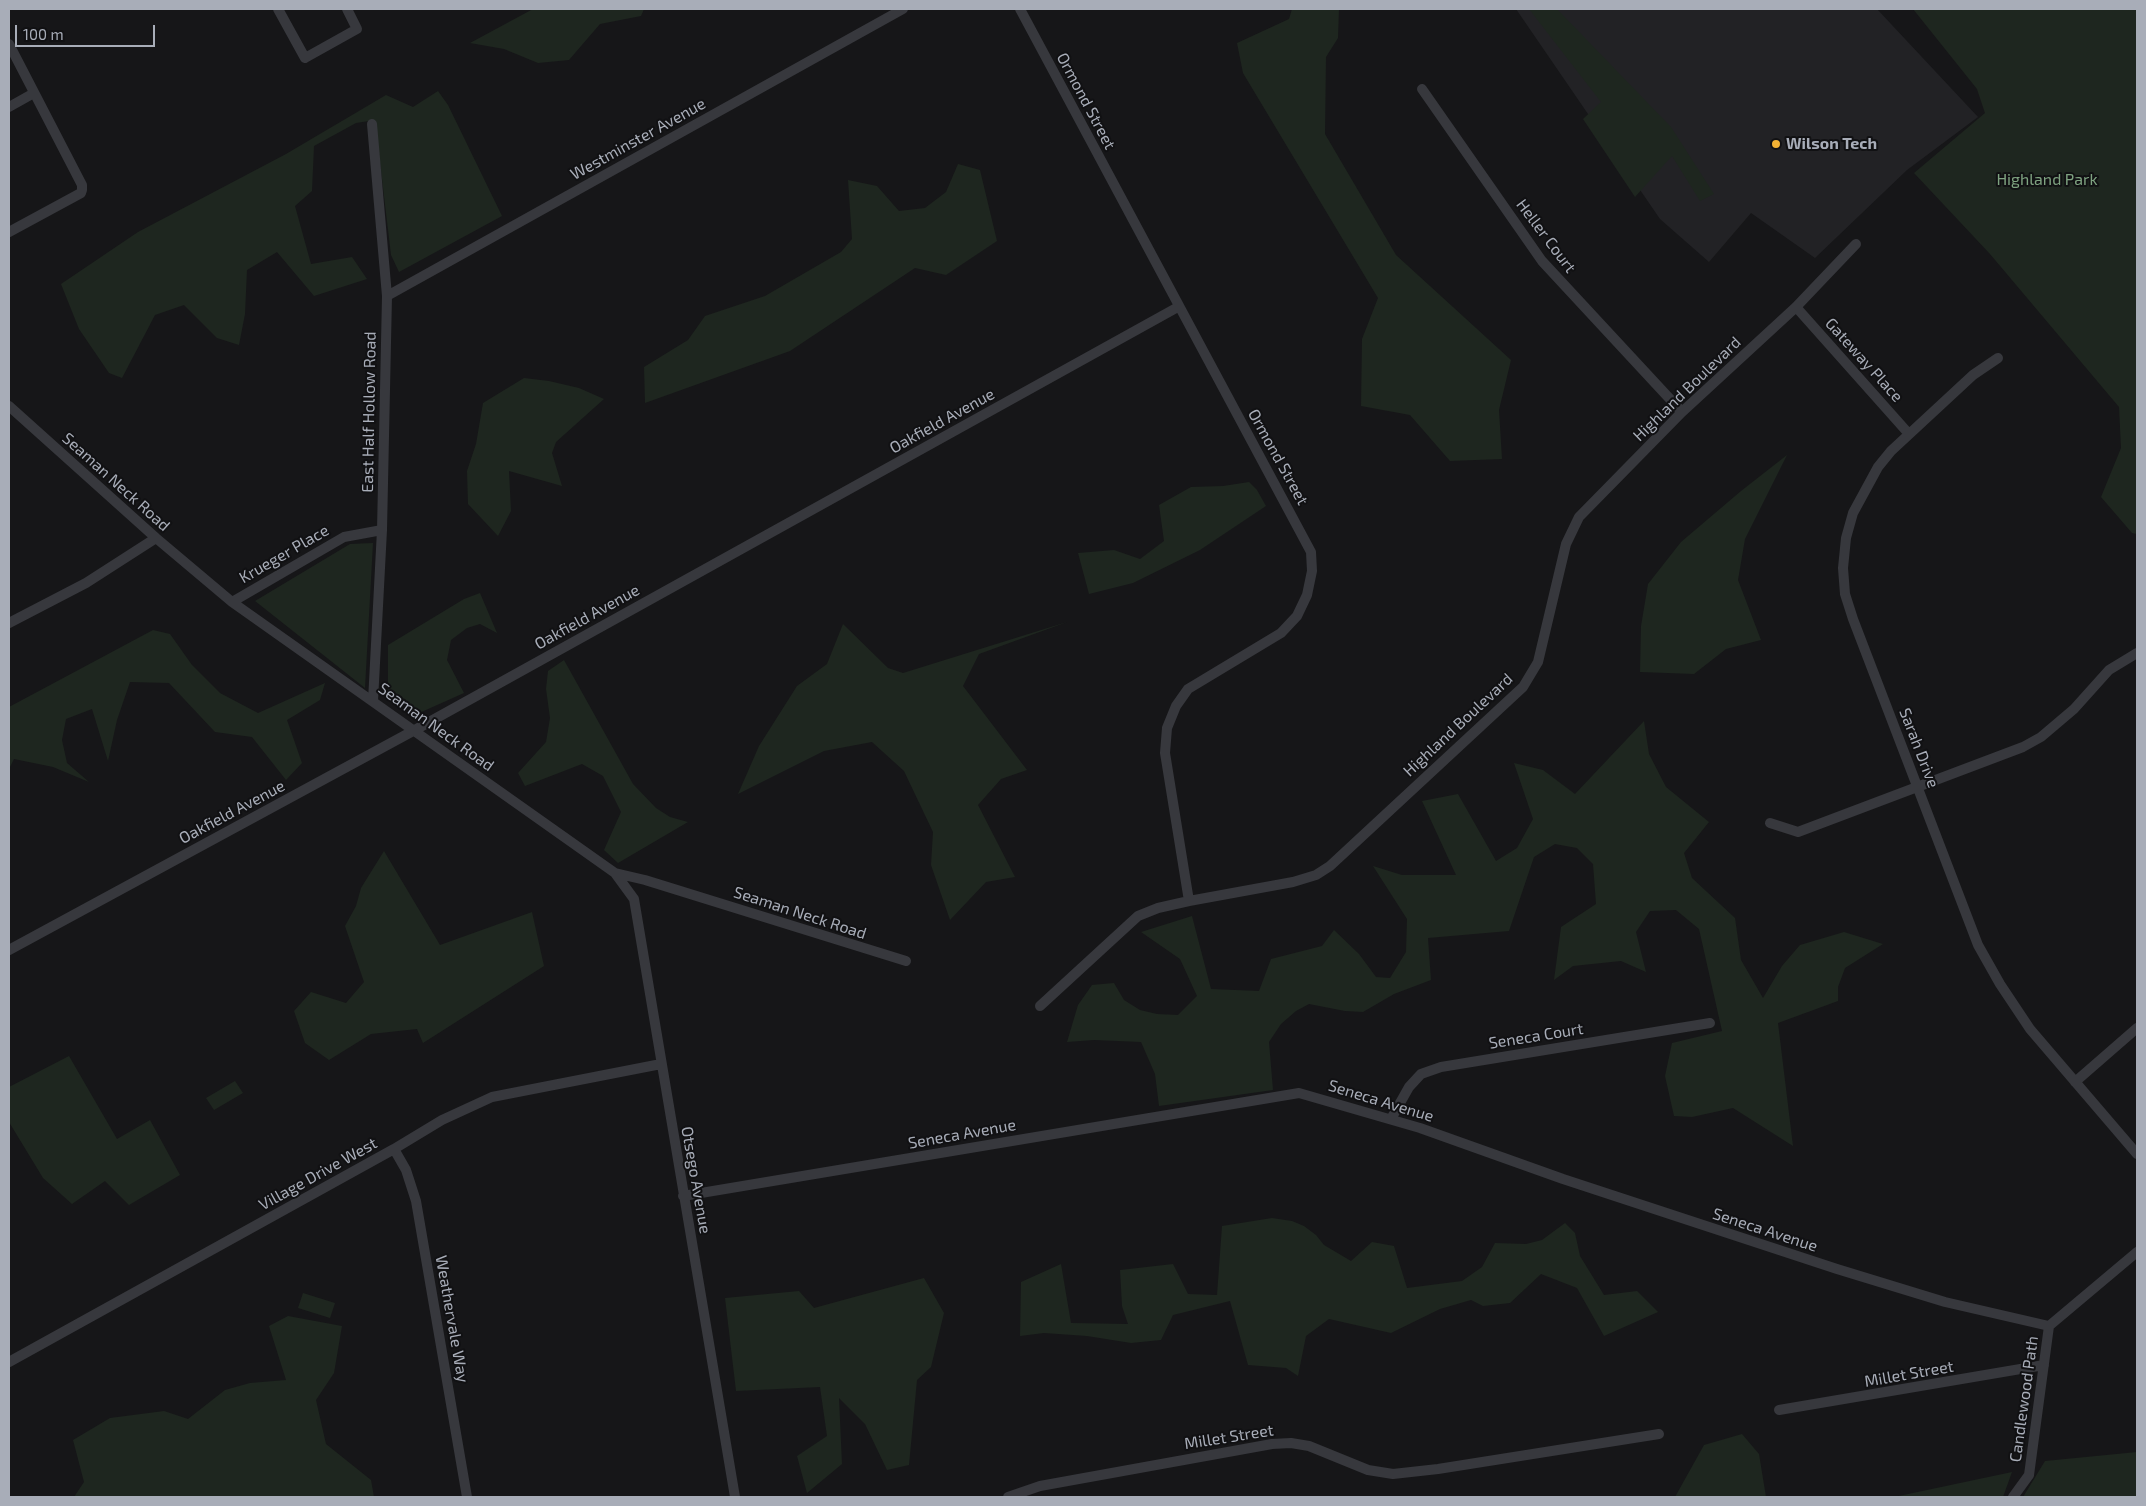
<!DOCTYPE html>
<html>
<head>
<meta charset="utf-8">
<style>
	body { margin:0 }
	#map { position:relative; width:2146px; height:1506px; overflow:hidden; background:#161618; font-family:"Exo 2",sans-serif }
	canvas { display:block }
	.frame { position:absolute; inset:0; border:10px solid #a8adb8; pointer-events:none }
	.scale { position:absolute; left:15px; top:25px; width:140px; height:22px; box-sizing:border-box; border:2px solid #a8adb8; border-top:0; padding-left:6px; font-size:15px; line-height:18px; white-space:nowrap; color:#a8adb8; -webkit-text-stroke:4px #111113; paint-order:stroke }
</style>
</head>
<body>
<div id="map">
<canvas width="2146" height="1506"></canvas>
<div class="frame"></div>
<div class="scale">100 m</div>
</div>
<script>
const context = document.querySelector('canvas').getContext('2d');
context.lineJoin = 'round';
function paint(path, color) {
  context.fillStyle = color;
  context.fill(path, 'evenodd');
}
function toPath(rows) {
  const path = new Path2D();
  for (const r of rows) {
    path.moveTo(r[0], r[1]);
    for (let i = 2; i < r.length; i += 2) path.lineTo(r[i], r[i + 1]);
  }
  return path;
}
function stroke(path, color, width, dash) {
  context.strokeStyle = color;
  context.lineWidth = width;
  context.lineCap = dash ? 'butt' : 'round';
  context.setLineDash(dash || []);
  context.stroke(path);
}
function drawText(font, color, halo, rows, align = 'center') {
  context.font = font + ' "Exo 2",sans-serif';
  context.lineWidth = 4;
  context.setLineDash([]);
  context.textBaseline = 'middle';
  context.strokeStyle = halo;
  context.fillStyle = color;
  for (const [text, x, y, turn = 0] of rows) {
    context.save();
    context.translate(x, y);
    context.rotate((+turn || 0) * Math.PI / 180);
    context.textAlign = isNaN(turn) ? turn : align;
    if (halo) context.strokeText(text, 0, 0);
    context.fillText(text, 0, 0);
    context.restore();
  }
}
paint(toPath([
	[1516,9,1877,9,1978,117,1907,170,1815,258,1751,213,1709,262,1660,219]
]), '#222225');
paint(toPath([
	[533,9,644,9,641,16,600,24,569,60,538,63,504,49,470,43],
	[1292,9,1339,9,1338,38,1326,57,1325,134,1396,255,1511,360,1499,410,1502,459,1450,461,1410,415,1361,406,1362,339,1378,298,1243,73,1237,43,1289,19],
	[1529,9,1557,9,1671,127,1714,194,1700,201,1672,156,1635,197,1583,119,1601,102],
	[1913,9,2137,9,2137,534,2132,533,2101,497,2121,448,2119,407,1990,254,1914,173,1985,113,1977,89],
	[438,91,448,105,502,216,399,272,391,255,375,120,356,123,314,146,312,191,295,206,311,264,352,257,367,279,314,296,277,252,247,270,245,314,239,345,217,338,184,305,155,315,122,378,109,373,79,329,61,284,138,232,286,154,386,95,413,107],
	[958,164,980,170,997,241,946,275,915,268,790,351,645,403,644,367,688,340,705,316,765,296,841,252,852,239,848,180,877,186,899,211,925,208,946,192],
	[524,378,549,381,579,388,604,399,556,442,552,453,562,486,509,471,511,511,498,536,468,504,467,471,476,444,483,403],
	[1787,455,1745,539,1738,580,1761,640,1726,649,1694,674,1640,672,1641,626,1648,584,1681,542,1741,491],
	[1249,482,1257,490,1266,506,1200,550,1133,583,1089,594,1078,553,1114,550,1140,559,1164,541,1159,505,1191,487,1223,486],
	[373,543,365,688,255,601,350,544],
	[480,593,497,633,480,624,467,628,451,640,447,660,464,693,417,714,399,707,388,690,388,645,464,599],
	[1067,622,979,654,963,686,1027,770,1001,779,978,805,1015,877,986,882,950,920,931,865,933,832,904,771,872,742,824,751,738,794,759,746,797,686,827,664,843,624,888,668,903,673],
	[153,630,170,634,192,665,220,693,258,713,325,683,320,700,287,720,302,763,286,780,252,737,215,732,169,683,130,682,117,720,108,761,92,709,66,719,62,740,67,763,89,782,53,767,14,759,9,769,9,707],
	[564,660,633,784,656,808,670,817,688,822,618,863,604,850,621,812,603,776,582,764,525,786,518,773,546,742,550,718,546,689,548,671],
	[1644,721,1649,754,1666,787,1709,822,1684,853,1692,878,1735,918,1741,960,1763,998,1782,966,1800,945,1844,932,1883,944,1845,968,1838,987,1838,1001,1778,1023,1793,1146,1733,1108,1692,1117,1674,1116,1665,1076,1672,1043,1722,1031,1699,929,1676,910,1650,911,1636,932,1646,972,1621,961,1573,966,1554,980,1561,927,1596,904,1593,864,1577,848,1555,844,1534,857,1509,931,1428,938,1431,980,1394,994,1363,1012,1345,1011,1309,1004,1296,1011,1281,1024,1269,1042,1273,1090,1159,1106,1155,1074,1141,1042,1094,1040,1067,1042,1078,1005,1092,985,1114,983,1124,1000,1140,1010,1157,1014,1178,1015,1197,996,1180,959,1141,932,1192,916,1211,989,1259,991,1271,959,1322,946,1334,930,1359,954,1376,977,1390,978,1406,952,1407,919,1373,866,1402,875,1456,875,1422,801,1458,794,1496,861,1517,848,1533,819,1514,763,1543,770,1575,794],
	[384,851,440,945,532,912,544,966,423,1043,417,1029,371,1034,329,1060,305,1043,294,1011,311,992,346,1003,364,982,345,926,356,906,361,888],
	[69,1056,117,1139,150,1120,180,1175,129,1205,105,1181,72,1204,43,1178,9,1122,9,1087],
	[235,1081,243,1093,214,1110,206,1098],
	[1272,1218,1292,1221,1304,1226,1316,1235,1324,1245,1351,1261,1372,1242,1394,1246,1407,1288,1462,1281,1482,1267,1495,1243,1526,1244,1542,1240,1565,1223,1575,1233,1580,1256,1604,1295,1637,1291,1658,1312,1604,1336,1577,1288,1541,1274,1510,1303,1483,1306,1471,1300,1440,1309,1391,1333,1329,1319,1306,1336,1298,1376,1286,1368,1248,1365,1230,1301,1173,1315,1161,1340,1131,1343,1087,1336,1044,1333,1020,1336,1021,1282,1061,1264,1071,1323,1128,1324,1122,1306,1120,1270,1173,1264,1188,1294,1217,1295,1222,1226],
	[924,1278,944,1313,931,1367,917,1380,909,1465,887,1470,865,1424,839,1398,842,1464,807,1493,797,1456,827,1436,820,1387,736,1391,725,1298,799,1291,814,1308],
	[303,1293,335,1303,330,1318,298,1308],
	[288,1316,342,1326,334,1373,316,1400,326,1444,371,1480,374,1497,74,1497,84,1482,73,1440,110,1418,164,1411,188,1419,225,1390,250,1383,286,1380,269,1326],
	[1742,1434,1759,1454,1766,1497,1675,1497,1704,1445],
	[2137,1452,2137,1497,2023,1497,2045,1461],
	[2012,1472,2003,1497,1894,1497]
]), '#1e261f');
stroke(toPath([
	[278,9,305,58,357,29,347,9],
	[1020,9,1311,552,1312,571,1307,595,1297,616,1281,633,1188,689,1176,706,1167,728,1165,753,1189,901],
	[9,44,82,185,82,190,81,193,9,232],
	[1422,89,1542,261,1682,412],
	[9,107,34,93],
	[372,124,387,296,382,530,373,701],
	[387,296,903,9],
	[1796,307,1909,434],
	[1998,358,1973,375,1891,451,1878,467,1853,513,1846,538,1843,568,1845,594,1853,619,1978,945,2000,984,2030,1029,2137,1154],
	[9,406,156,538,232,602,615,873,645,880,906,961],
	[232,602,344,537,382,530],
	[9,623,86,583,156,538],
	[1770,823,1798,832,2023,747,2041,737,2074,709,2109,670,2137,653],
	[615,873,634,899,735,1497],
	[9,950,413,731,1178,307],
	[1040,1006,1138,916,1158,908,1189,901,1293,882,1316,875,1330,866,1523,687,1538,662,1566,544,1579,517,1682,412,1796,307,1856,244],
	[2075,1082,2137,1028],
	[1391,1119,1409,1087,1421,1074,1441,1067,1710,1023],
	[394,1149,406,1170,416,1201,467,1497],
	[683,1196,1299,1093,1420,1128,1563,1179,1837,1269,1945,1302,2049,1326],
	[9,1362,394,1149,442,1120,492,1097,661,1064],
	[1779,1410,2044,1365],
	[1008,1497,1040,1486,1272,1444,1291,1443,1309,1446,1368,1470,1393,1474,1438,1469,1659,1434],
	[2013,1497,2029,1475,2049,1326,2137,1252]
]), '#37383d', 10);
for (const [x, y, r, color] of [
	[1776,144,5,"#f2b134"]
]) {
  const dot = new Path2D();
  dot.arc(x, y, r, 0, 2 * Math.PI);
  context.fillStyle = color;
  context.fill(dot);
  stroke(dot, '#111113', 2);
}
drawText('16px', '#a8adb8', '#111113', [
	["Ormond Street",1086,101,62],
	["Westminster Avenue",638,139,-29],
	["Heller Court",1546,236,53],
	["Gateway Place",1864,360,48],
	["Highland Boulevard",1687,389,-44],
	["East Half Hollow Road",369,412,-89],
	["Oakfield Avenue",942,421,-29],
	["Ormond Street",1278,457,61],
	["Seaman Neck Road",116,482,42],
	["Krueger Place",284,554,-30],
	["Oakfield Avenue",587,617,-29],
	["Highland Boulevard",1458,725,-43],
	["Seaman Neck Road",436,727,36],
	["Sarah Drive",1919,748,69],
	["Oakfield Avenue",232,812,-28],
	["Seaman Neck Road",800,913,18],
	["Seneca Court",1536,1036,-9],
	["Seneca Avenue",1381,1101,17],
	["Seneca Avenue",962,1134,-10],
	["Village Drive West",318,1174,-29],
	["Otsego Avenue",696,1180,80],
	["Seneca Avenue",1765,1230,18],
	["Weathervale Way",452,1319,80],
	["Millet Street",1909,1374,-10],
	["Candlewood Path",2024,1399,-82],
	["Millet Street",1229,1437,-9]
]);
drawText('bold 16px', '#a8adb8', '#111113', [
	["Wilson Tech",1786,144]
], 'left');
drawText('16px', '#7fa381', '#111113', [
	["Highland Park",2047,180]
]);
</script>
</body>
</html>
